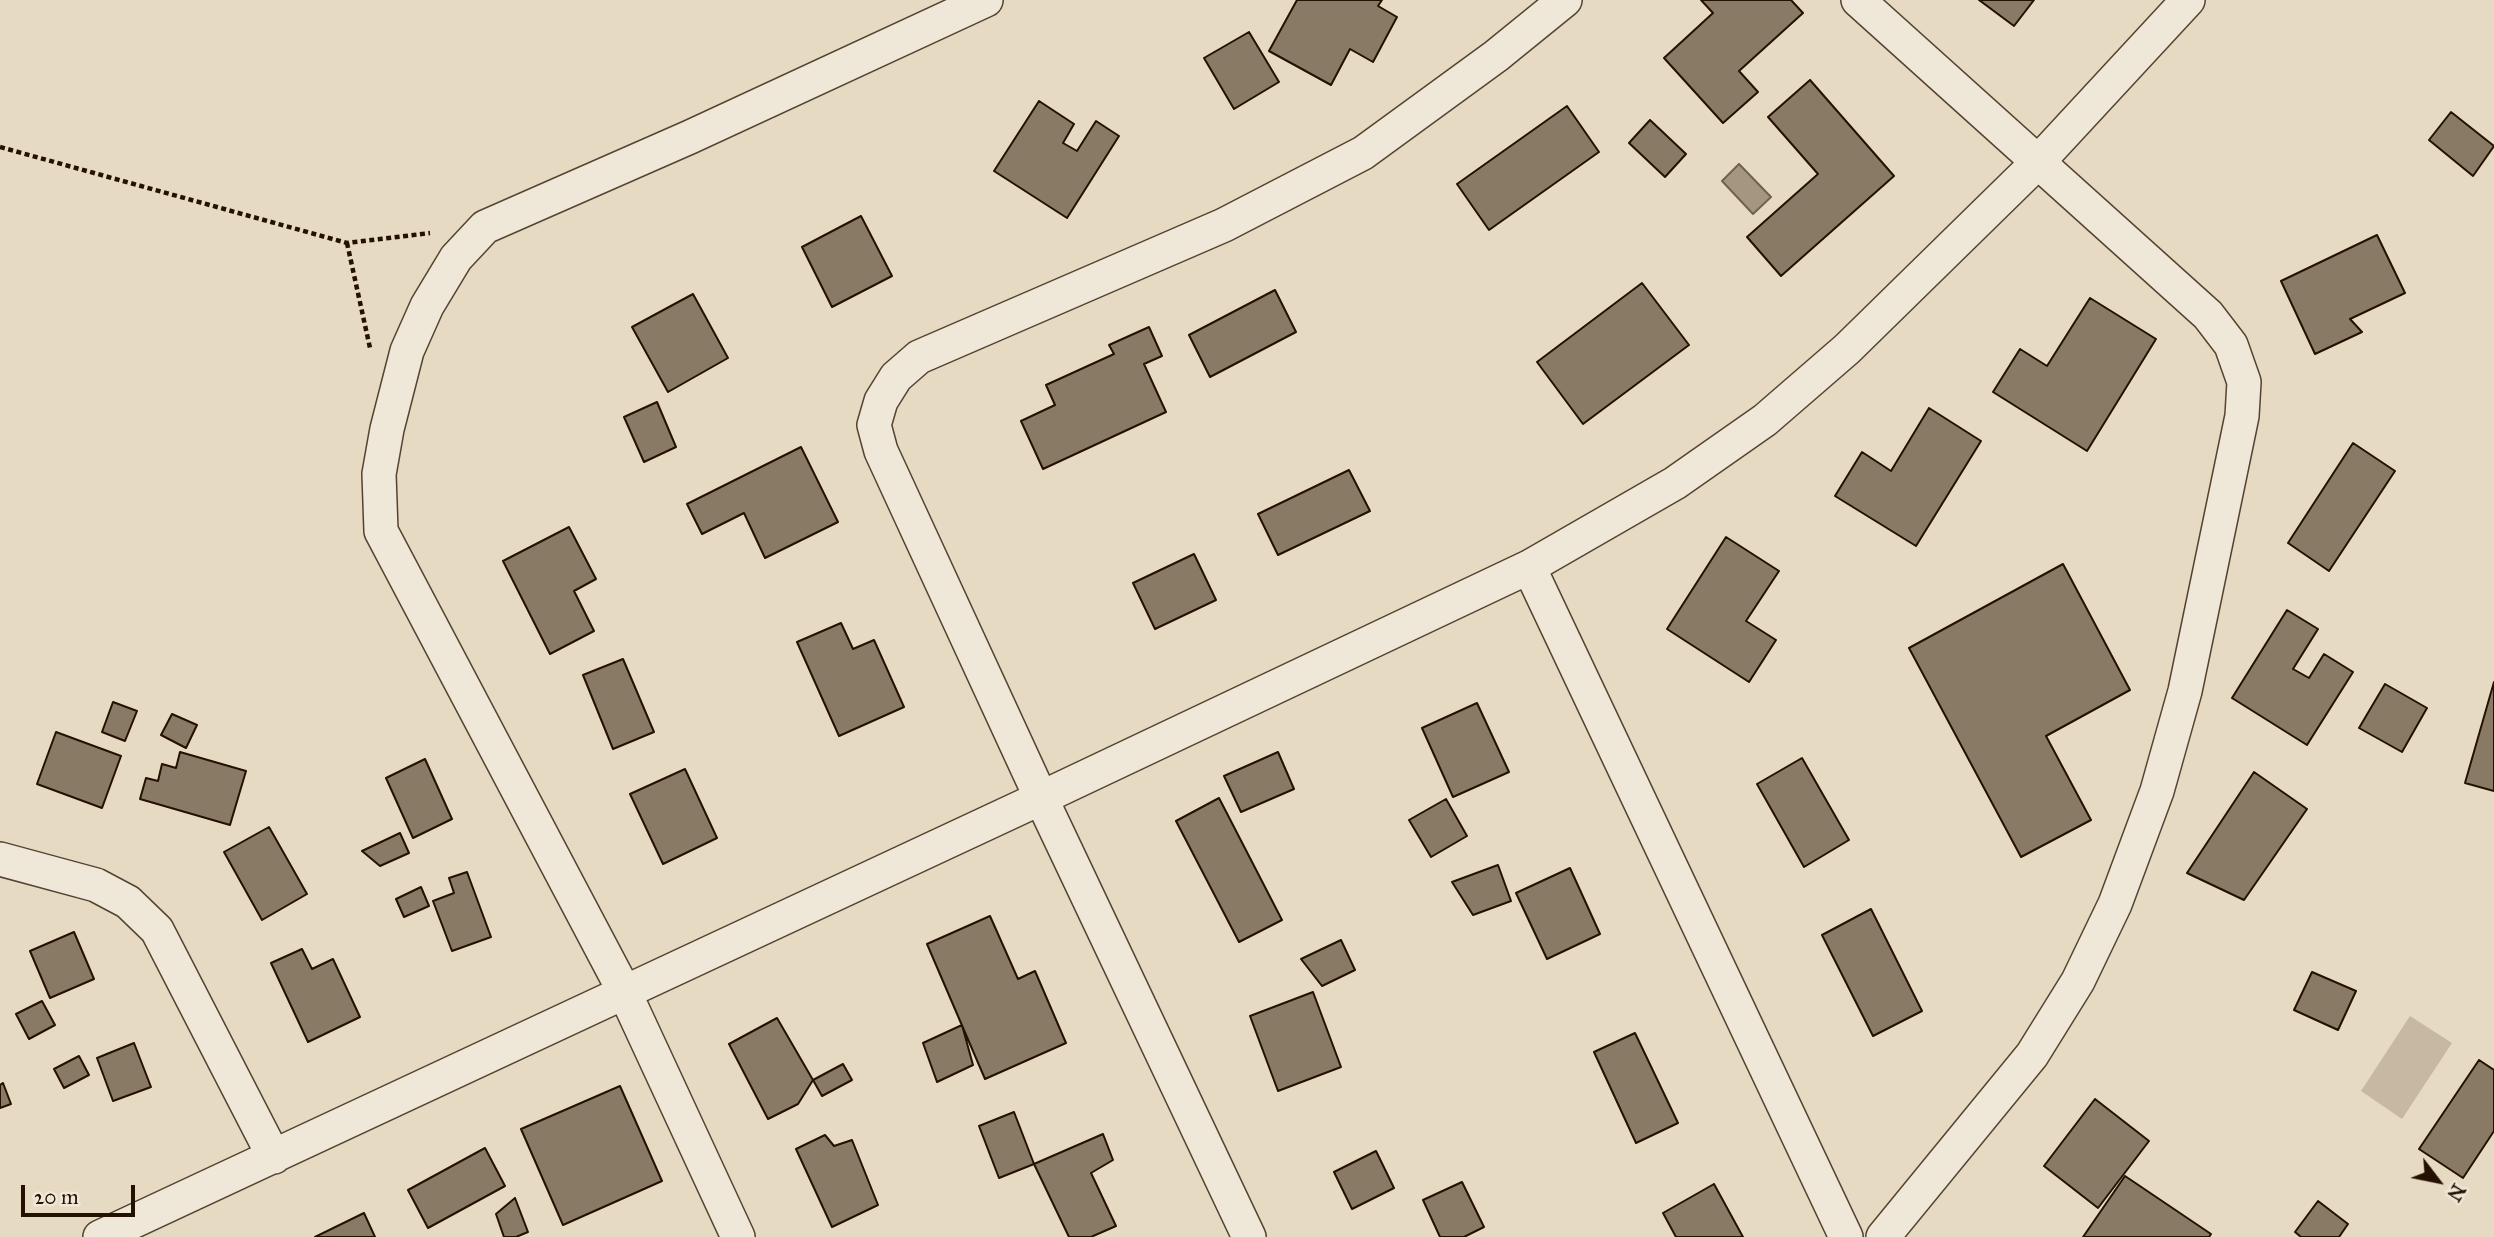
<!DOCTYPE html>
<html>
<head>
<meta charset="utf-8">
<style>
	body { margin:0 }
	#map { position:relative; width:2494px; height:1237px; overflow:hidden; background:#e7dac2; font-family:"IM FELL Great Primer",serif }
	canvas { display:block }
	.north { position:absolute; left:2403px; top:1146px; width:70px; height:70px; -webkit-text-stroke:5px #efe7d7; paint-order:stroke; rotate:122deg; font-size:19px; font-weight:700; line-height:28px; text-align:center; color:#241101 }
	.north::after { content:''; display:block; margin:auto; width:24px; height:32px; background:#241101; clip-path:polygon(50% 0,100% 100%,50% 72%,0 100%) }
	.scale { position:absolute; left:21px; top:1185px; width:114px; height:32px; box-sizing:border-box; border:4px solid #241101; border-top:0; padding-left:9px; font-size:21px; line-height:24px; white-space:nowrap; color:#241101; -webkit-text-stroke:5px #efe7d7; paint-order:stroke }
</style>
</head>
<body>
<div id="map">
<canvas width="2494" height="1237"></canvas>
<div class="north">N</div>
<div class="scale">20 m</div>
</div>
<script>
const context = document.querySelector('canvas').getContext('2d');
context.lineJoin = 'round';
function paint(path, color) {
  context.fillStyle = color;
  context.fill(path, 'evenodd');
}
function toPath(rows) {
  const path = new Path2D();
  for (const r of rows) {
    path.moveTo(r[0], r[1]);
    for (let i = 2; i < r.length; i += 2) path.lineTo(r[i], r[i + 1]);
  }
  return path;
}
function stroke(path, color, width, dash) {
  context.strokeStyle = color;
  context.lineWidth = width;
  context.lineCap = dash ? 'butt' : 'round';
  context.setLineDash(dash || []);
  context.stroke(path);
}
paint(toPath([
	[2410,1016,2452,1043,2402,1119,2361,1091]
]), '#c6b8a1');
const water = toPath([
	[1739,164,1771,197,1753,214,1722,181,1739,164]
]);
paint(water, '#a59680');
stroke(water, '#71614d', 2);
const building = toPath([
	[1297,0,1382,0,1378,6,1397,17,1373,62,1350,49,1331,85,1269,51,1297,0],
	[1701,0,1791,0,1803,13,1739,71,1758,92,1723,123,1664,58,1713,13,1701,0],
	[1979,0,2034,0,2014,26,1979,0],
	[1249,32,1279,82,1234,109,1204,58,1249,32],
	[1810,80,1894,176,1781,276,1747,237,1818,174,1768,117,1810,80],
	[1039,101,1074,124,1063,143,1077,151,1096,121,1119,136,1067,218,994,171,1039,101],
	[1567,106,1599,152,1489,230,1457,184,1567,106],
	[2451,112,2494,146,2473,176,2429,140,2451,112],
	[1650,120,1686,154,1665,177,1629,143,1650,120],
	[861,216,892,276,832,307,802,247,861,216],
	[2377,235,2405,293,2350,319,2362,332,2315,354,2281,281,2377,235],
	[1642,283,1689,345,1583,424,1537,362,1642,283],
	[1275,290,1296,332,1210,377,1189,335,1275,290],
	[693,294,728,358,668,392,632,327,693,294],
	[2090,298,2156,339,2087,451,1993,392,2020,349,2047,366,2090,298],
	[1149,327,1162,356,1144,364,1166,412,1043,469,1021,421,1055,405,1046,385,1114,354,1109,345,1149,327],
	[657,402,676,447,644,462,624,417,657,402],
	[1929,408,1981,441,1916,546,1835,496,1862,452,1891,471,1929,408],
	[2353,443,2395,471,2329,571,2288,543,2353,443],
	[801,447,838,522,765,558,744,513,702,534,687,504,801,447],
	[1349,470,1370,511,1278,555,1258,514,1349,470],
	[569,527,596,579,574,591,594,631,550,654,503,561,569,527],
	[1726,537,1779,571,1746,621,1776,640,1749,682,1667,629,1726,537],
	[1194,554,1216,600,1155,629,1133,583,1194,554],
	[2063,564,2130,690,2046,736,2091,820,2021,857,1909,648,2063,564],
	[2287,610,2318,629,2293,669,2309,678,2324,654,2353,672,2307,745,2232,698,2287,610],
	[841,623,853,649,874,640,904,707,839,736,797,642,841,623],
	[623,659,654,732,613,749,583,675,623,659],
	[2494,682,2494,791,2465,783,2494,682],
	[2385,684,2427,708,2402,752,2359,728,2385,684],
	[113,702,137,711,125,741,102,732,113,702],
	[1477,703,1509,772,1453,797,1422,728,1477,703],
	[172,714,197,725,186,748,161,735,172,714],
	[56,732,121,756,102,808,37,784,56,732],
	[180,752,246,771,230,825,140,799,146,778,158,781,162,764,176,768,180,752],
	[1278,752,1294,789,1241,812,1224,776,1278,752],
	[1802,758,1849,840,1804,867,1757,784,1802,758],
	[425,759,452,819,413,838,386,778,425,759],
	[685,769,717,838,663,864,630,794,685,769],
	[2254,772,2307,809,2244,900,2187,873,2254,772],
	[1219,798,1282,920,1239,942,1176,821,1219,798],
	[1446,799,1467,836,1431,857,1409,820,1446,799],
	[269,827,307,894,262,920,224,852,269,827],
	[400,833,409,853,380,866,362,851,400,833],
	[1498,865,1511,901,1473,915,1452,882,1498,865],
	[1570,868,1600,934,1547,959,1516,893,1570,868],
	[467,872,491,937,452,951,433,901,454,893,449,878,467,872],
	[421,887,429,906,404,917,396,899,421,887],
	[1871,909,1922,1011,1873,1036,1822,935,1871,909],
	[990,916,1018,979,1035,971,1066,1043,985,1079,927,944,990,916],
	[74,932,94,979,50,998,30,951,74,932],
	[1341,940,1355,970,1322,986,1301,959,1341,940],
	[302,949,312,969,333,959,360,1017,308,1042,271,963,302,949],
	[2312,972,2356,991,2338,1030,2294,1010,2312,972],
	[1313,992,1341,1067,1278,1091,1250,1016,1313,992],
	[42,1001,55,1025,29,1039,16,1014,42,1001],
	[777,1018,813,1080,798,1104,768,1119,729,1044,777,1018],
	[962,1025,973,1065,937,1082,923,1043,962,1025],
	[1635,1033,1678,1123,1636,1143,1594,1052,1635,1033],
	[134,1043,151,1087,113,1101,97,1058,134,1043],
	[79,1056,89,1075,64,1088,54,1069,79,1056],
	[2479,1060,2494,1070,2494,1131,2463,1178,2419,1149,2479,1060],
	[843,1064,852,1080,822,1096,813,1080,843,1064],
	[3,1083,11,1104,0,1108,0,1085,3,1083],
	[620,1086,662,1181,563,1225,521,1129,620,1086],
	[2095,1099,2149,1141,2098,1208,2044,1166,2095,1099],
	[1014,1112,1034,1164,999,1178,979,1126,1014,1112],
	[1103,1134,1113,1160,1091,1173,1116,1226,1091,1237,1069,1237,1034,1164,1103,1134],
	[825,1135,834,1146,852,1140,878,1205,832,1227,796,1149,825,1135],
	[485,1148,505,1186,428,1228,408,1190,485,1148],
	[1376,1151,1394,1188,1352,1209,1334,1172,1376,1151],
	[2125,1176,2211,1234,2209,1237,2083,1237,2125,1176],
	[1462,1182,1484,1227,1464,1237,1440,1237,1423,1200,1462,1182],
	[1714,1184,1743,1237,1676,1237,1663,1213,1714,1184],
	[515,1198,528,1232,516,1237,504,1237,496,1214,515,1198],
	[2318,1201,2348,1224,2339,1237,2301,1237,2295,1232,2318,1201],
	[364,1213,375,1237,315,1237,364,1213]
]);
paint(building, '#897a65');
stroke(building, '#241101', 2);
const minor = toPath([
	[1858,0,2208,315,2231,345,2244,382,2242,416,2185,691,2157,791,2115,904,2078,981,2032,1055,1883,1237],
	[1529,567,1846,1237],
	[0,859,96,885,128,902,157,930,274,1157],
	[100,1237,1041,798,1529,567,1675,483,1765,420,1847,349,2038,162,2188,0],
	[738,1237,624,991,381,531,379,474,387,429,407,351,427,306,456,258,485,227,690,137,986,0],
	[1249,1237,1041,798,881,451,874,425,881,401,896,377,919,357,1224,225,1363,153,1496,56,1565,0]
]);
stroke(minor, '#554331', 36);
stroke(toPath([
	[0,147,347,243,430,233],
	[347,243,370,348]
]), '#241101', 4.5, [5, 3.5]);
stroke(minor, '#efe7d7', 33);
</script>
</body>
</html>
